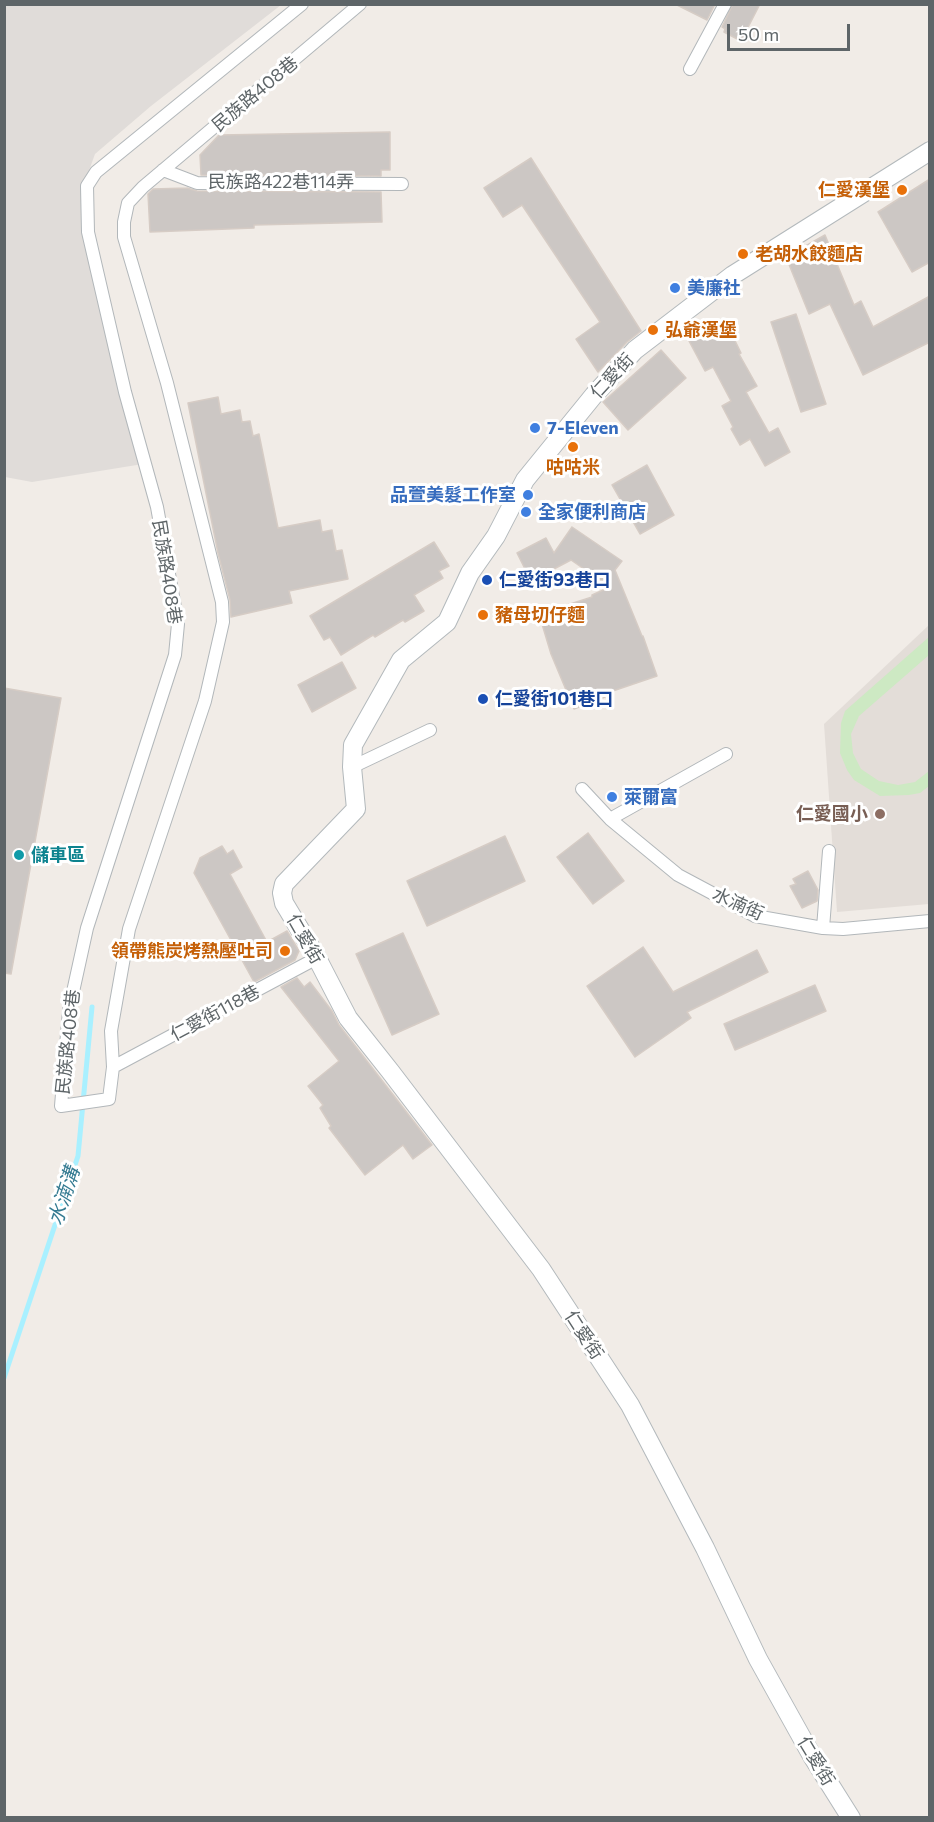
<!DOCTYPE html>
<html>
<head>
<meta charset="utf-8">
<style>
	body { margin:0 }
	#map { position:relative; width:934px; height:1822px; overflow:hidden; background:#f1ece7; font-family:Commissioner,sans-serif }
	canvas { display:block }
	.frame { position:absolute; inset:0; border:6px solid #5e6568; pointer-events:none }
	.scale { position:absolute; left:727px; top:24px; width:123px; height:27px; box-sizing:border-box; border:3px solid #5e6568; border-top:0; padding-left:8px; font-size:18px; line-height:21px; white-space:nowrap; color:#5e6568; -webkit-text-stroke:4px #fff; paint-order:stroke }
</style>
</head>
<body>
<div id="map">
<canvas width="934" height="1822"></canvas>
<div class="frame"></div>
<div class="scale">50 m</div>
</div>
<script>
const context = document.querySelector('canvas').getContext('2d');
context.lineJoin = 'round';
function paint(path, color) {
  context.fillStyle = color;
  context.fill(path, 'evenodd');
}
function toPath(rows) {
  const path = new Path2D();
  for (const r of rows) {
    path.moveTo(r[0], r[1]);
    for (let i = 2; i < r.length; i += 2) path.lineTo(r[i], r[i + 1]);
  }
  return path;
}
function stroke(path, color, width, dash) {
  context.strokeStyle = color;
  context.lineWidth = width;
  context.lineCap = dash ? 'butt' : 'round';
  context.setLineDash(dash || []);
  context.stroke(path);
}
function drawText(font, color, halo, rows, align = 'center') {
  context.font = font + ' Commissioner,"Noto Sans TC",sans-serif';
  context.lineWidth = 6;
  context.setLineDash([]);
  context.textBaseline = 'middle';
  context.strokeStyle = halo;
  context.fillStyle = color;
  for (const [text, x, y, turn = 0] of rows) {
    context.save();
    context.translate(x, y);
    context.rotate((+turn || 0) * Math.PI / 180);
    context.textAlign = isNaN(turn) ? turn : align;
    if (halo) context.strokeText(text, 0, 0);
    context.fillText(text, 0, 0);
    context.restore();
  }
}
paint(toPath([
	[4,5,281,5,151,106,95,154,86,179,87,206,149,463,32,482,5,477]
]), '#e0dcd9');
paint(toPath([
	[929,625,929,904,837,912,824,724]
]), '#e3ddd8');
paint(toPath([
	[929,637,929,655,859,716,851,734,853,753,861,769,879,781,898,785,915,782,929,771,929,786,920,793,909,795,880,796,854,780,847,770,840,753,841,723,845,711]
]), '#cde9c3');
stroke(toPath([
	[4,1378,78,1156,92,1007]
]), '#a9f0ff', 5);
const building = toPath([
	[675,4,715,4,707,20,675,4],
	[733,4,760,4,741,41,724,32,725,29,722,27,733,4],
	[390,132,390,170,381,170,381,176,201,175,200,155,219,135,390,132],
	[531,158,641,331,627,342,598,372,576,339,600,322,522,205,503,217,484,188,531,158],
	[930,179,930,262,912,272,878,212,930,179],
	[187,188,197,191,381,192,382,222,254,225,254,228,150,232,148,194,153,189,187,188],
	[825,235,854,305,861,301,873,327,930,296,930,342,863,375,830,304,809,314,786,257,825,235],
	[796,314,826,404,801,412,771,322,796,314],
	[726,322,741,353,739,354,757,386,746,392,769,433,778,428,790,452,765,466,750,439,740,445,731,429,733,427,722,406,731,401,713,367,705,371,689,341,726,322],
	[661,350,686,378,628,430,603,402,661,350],
	[218,397,221,414,240,410,242,422,250,421,253,436,259,434,278,528,320,520,322,532,332,530,336,551,342,550,348,579,289,591,292,603,231,617,230,600,218,553,188,403,218,397],
	[647,465,674,515,640,534,612,485,647,465],
	[572,527,622,561,615,570,642,636,643,636,657,676,604,694,605,697,574,709,551,654,539,614,592,597,592,595,610,587,571,560,531,581,517,553,546,538,554,553,572,527],
	[434,542,449,566,439,571,443,578,414,595,424,611,405,622,403,620,375,637,373,635,341,655,330,637,324,640,310,616,434,542],
	[342,662,356,688,312,712,298,685,342,662],
	[4,688,61,698,11,974,4,973,4,688],
	[588,833,624,881,593,904,557,857,588,833],
	[505,836,525,881,427,926,407,881,505,836],
	[222,846,227,854,233,850,242,867,230,874,267,942,287,931,299,951,295,960,254,982,194,873,200,858,222,846],
	[808,871,818,890,817,901,802,908,790,886,796,884,793,879,808,871],
	[403,933,439,1014,392,1035,356,954,403,933],
	[643,947,673,992,757,950,768,972,687,1012,691,1018,635,1057,587,986,643,947],
	[297,978,304,987,310,982,332,1011,339,1025,432,1145,413,1159,403,1145,365,1175,329,1128,331,1126,320,1108,323,1105,308,1086,339,1061,281,987,297,978],
	[815,985,826,1011,735,1050,724,1024,815,985]
]);
paint(building, '#ccc7c4');
stroke(building, '#d6ccc5', 1.5);
const street = toPath([
	[302,4,96,172,87,186,88,232,125,392,157,507,178,624,175,655,87,928,69,1010,61,1106,109,1099,113,1067,111,1031,129,929,205,701,223,622,222,602,167,383,124,237,124,222,128,203,143,187,360,4],
	[690,69,725,4],
	[163,170,197,183,402,184],
	[352,767,430,730],
	[582,789,610,819,678,875,755,916,823,928,843,929,930,921],
	[610,819,726,754],
	[823,928,829,851],
	[113,1067,317,958]
]);
const secondary = toPath([
	[851,1818,812,1756,758,1659,705,1548,630,1405,541,1269,390,1071,348,1018,317,958,284,903,282,893,284,884,356,809,352,767,353,745,401,660,447,622,470,573,496,536,525,480,594,395,635,350,733,275,930,151]
]);
stroke(street, '#b2b7ba', 14);
stroke(secondary, '#b3b9bc', 20);
stroke(street, '#fff', 12);
stroke(secondary, '#fff', 18);
for (const [x, y, r, color] of [
	[902,190,6,"#e8710a"],
	[743,254,6,"#e8710a"],
	[675,288,6,"#3f7fe0"],
	[653,330,6,"#e8710a"],
	[535,428,6,"#3f7fe0"],
	[573,447,6,"#e8710a"],
	[528,495,6,"#3f7fe0"],
	[526,512,6,"#3f7fe0"],
	[487,580,6,"#1a4fb4"],
	[483,615,6,"#e8710a"],
	[483,699,6,"#1a4fb4"],
	[612,797,6,"#3f7fe0"],
	[880,814,6,"#8d6e63"],
	[19,855,6,"#0f9aa8"],
	[285,951,6,"#e8710a"]
]) {
  const dot = new Path2D();
  dot.arc(x, y, r, 0, 2 * Math.PI);
  context.fillStyle = color;
  context.fill(dot);
  stroke(dot, '#fff', 2);
}
drawText('18px', '#5e6568', '#fff', [
	["民族路408巷",255,94,-40],
	["民族路422巷114弄",281,182],
	["仁愛街",612,376,-47],
	["民族路408巷",167,572,81],
	["水湳街",738,904,24],
	["仁愛街",305,939,60],
	["仁愛街118巷",215,1013,-28],
	["民族路408巷",68,1042,-84],
	["仁愛街",584,1335,57],
	["仁愛街",816,1761,59]
]);
drawText('bold 18px', '#c56008', '#fff', [
	["仁愛漢堡",890,190,"right"],
	["老胡水餃麵店",755,254],
	["弘爺漢堡",665,330],
	["咕咕米",573,467,"center"],
	["豬母切仔麵",495,615],
	["領帶熊炭烤熱壓吐司",273,951,"right"]
], 'left');
drawText('bold 18px', '#366cbe', '#fff', [
	["美廉社",687,288],
	["7-Eleven",547,428],
	["品萱美髮工作室",516,495,"right"],
	["全家便利商店",538,512],
	["萊爾富",624,797]
], 'left');
drawText('bold 18px', '#164399', '#fff', [
	["仁愛街93巷口",499,580],
	["仁愛街101巷口",495,699]
], 'left');
drawText('bold 18px', '#785e54', '#fff', [
	["仁愛國小",868,814]
], 'right');
drawText('bold 18px', '#0d838f', '#fff', [
	["儲車區",31,855]
], 'left');
drawText('italic 20px', '#357b92', '#fff', [
	["水湳溝",64,1196,-72]
]);
</script>
</body>
</html>
